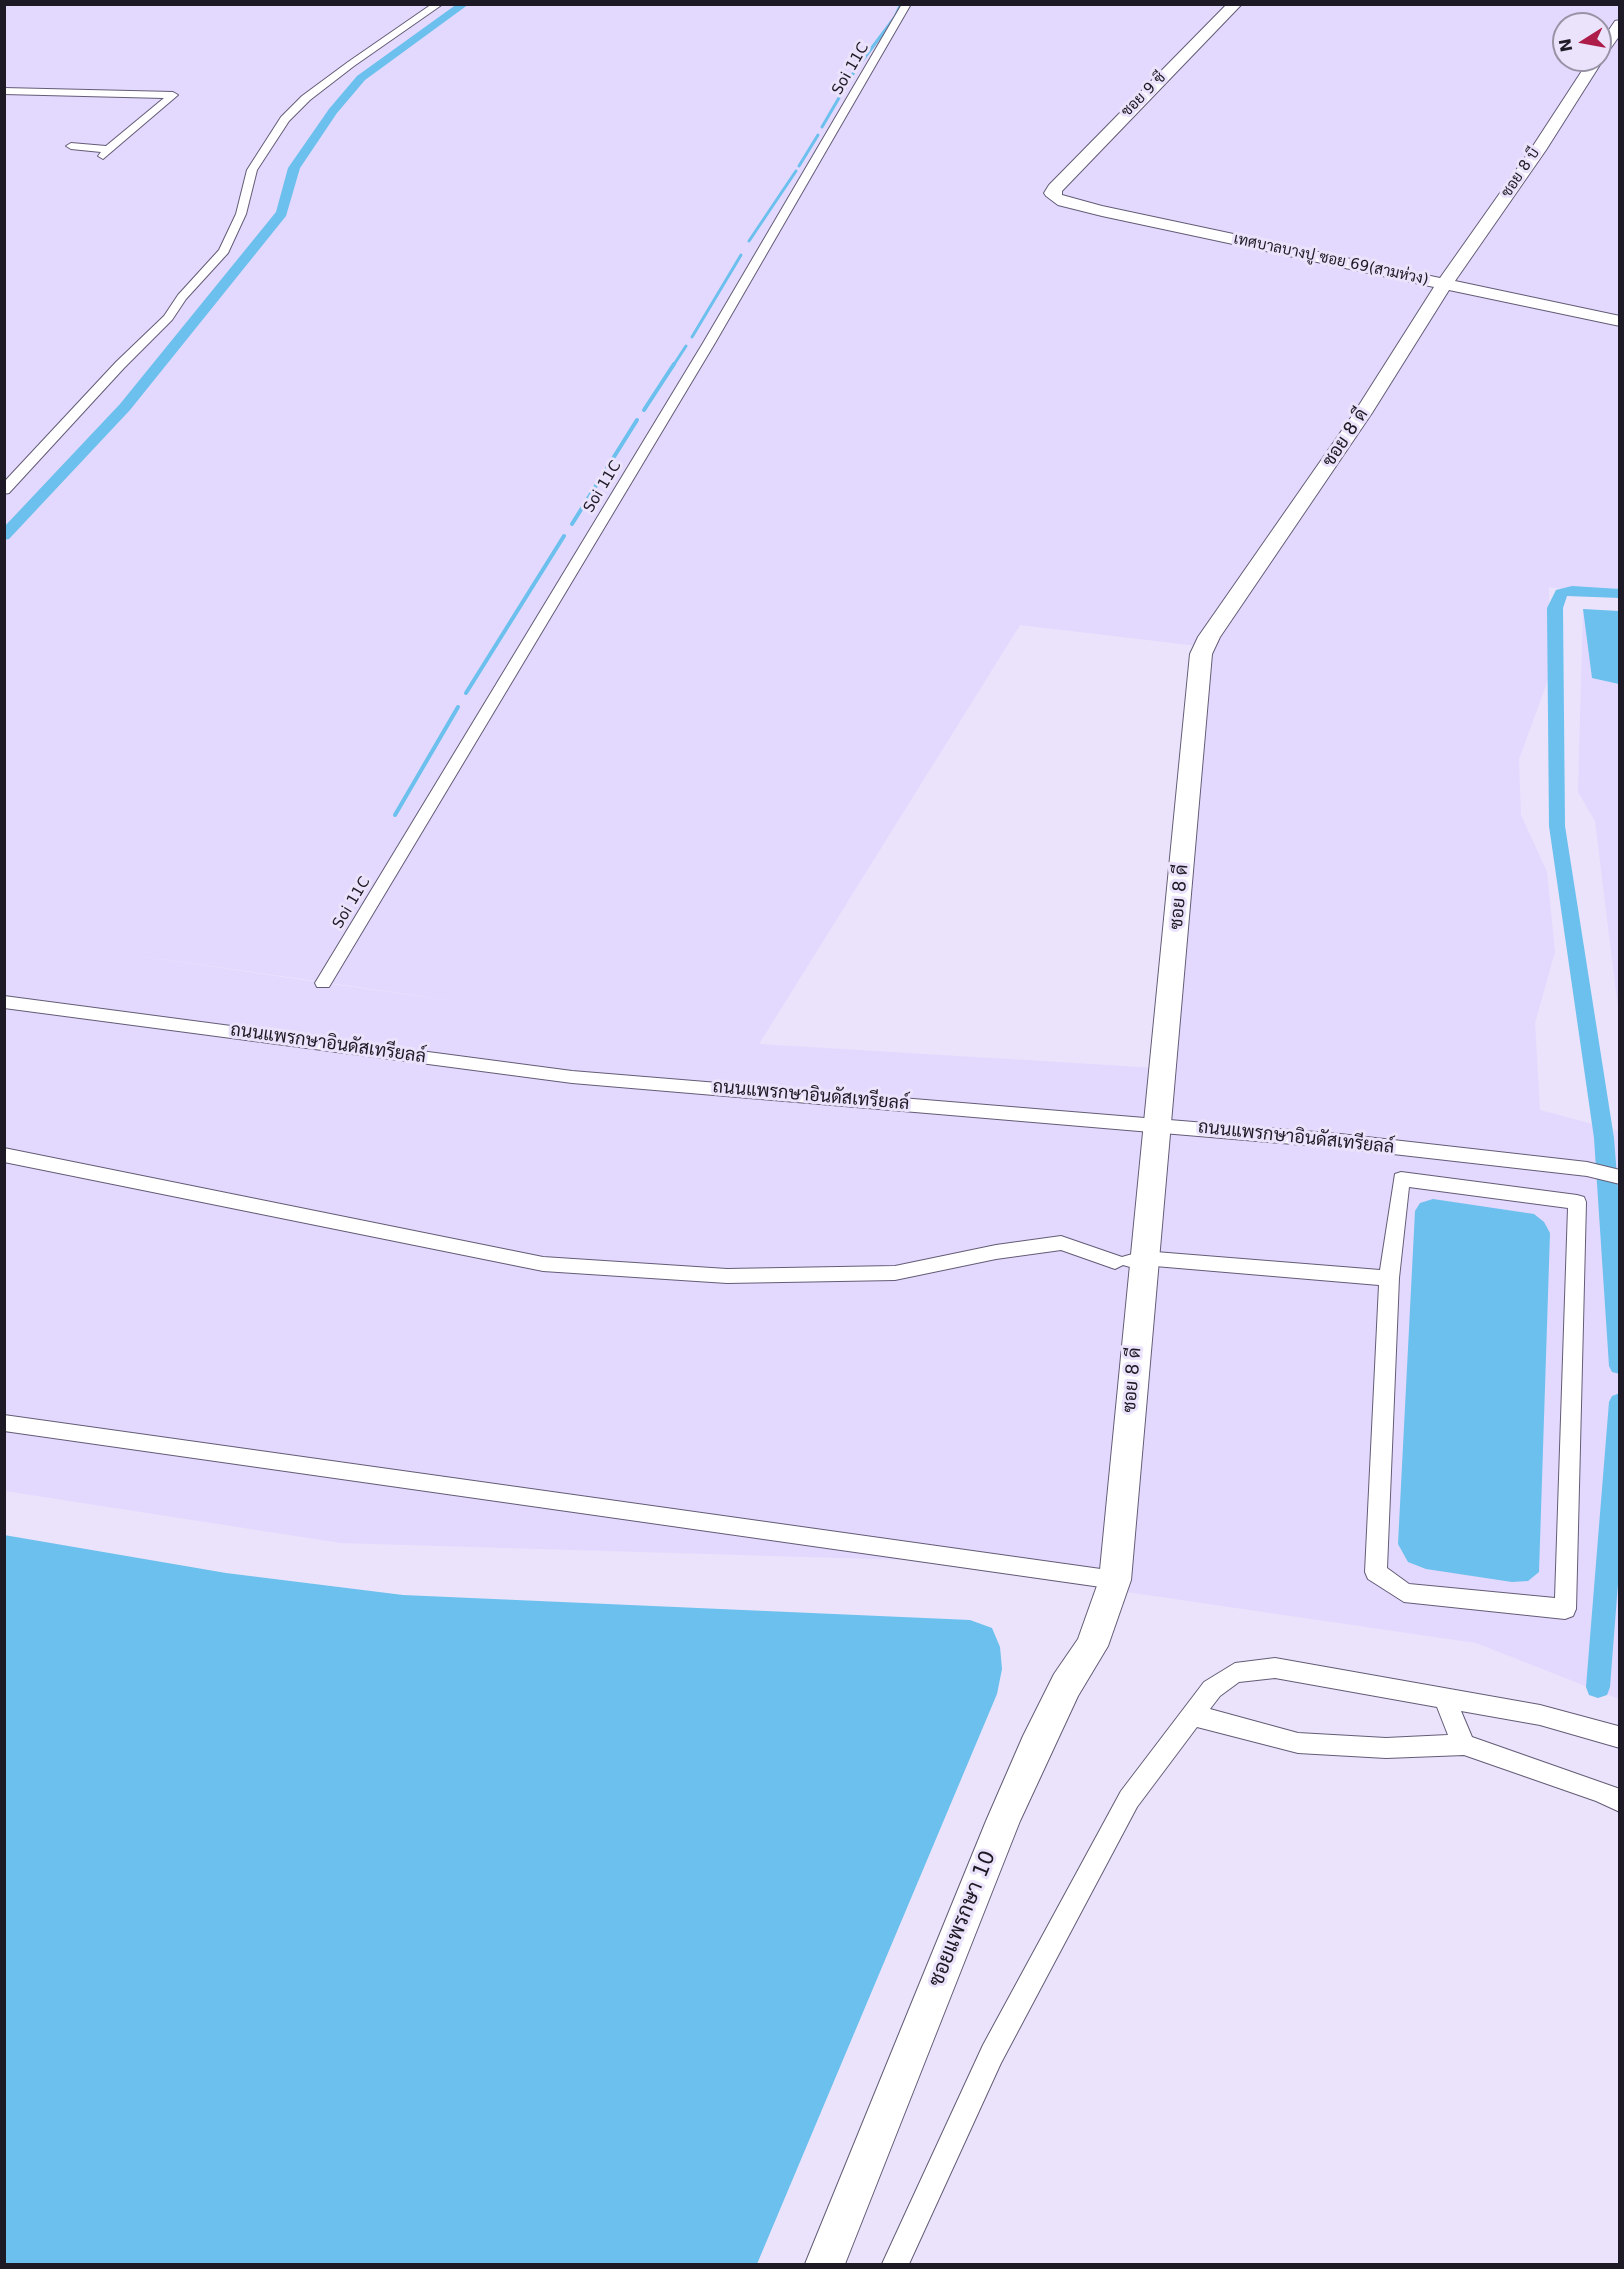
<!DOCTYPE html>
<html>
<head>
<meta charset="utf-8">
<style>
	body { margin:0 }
	#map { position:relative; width:1624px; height:2269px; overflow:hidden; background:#eae3fb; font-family:"DejaVu Sans",sans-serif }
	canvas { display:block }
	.frame { position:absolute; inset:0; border:6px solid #1e1a25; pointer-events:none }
	.north { position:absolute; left:1552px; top:12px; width:60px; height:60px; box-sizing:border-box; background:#eae3fb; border:2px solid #9893a5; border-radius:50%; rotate:259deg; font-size:16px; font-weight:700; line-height:24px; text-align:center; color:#1e1a25 }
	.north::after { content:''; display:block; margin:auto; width:21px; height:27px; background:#ae1c4a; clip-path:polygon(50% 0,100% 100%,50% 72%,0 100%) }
</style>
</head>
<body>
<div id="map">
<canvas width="1624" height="2269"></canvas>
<div class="frame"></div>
<div class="north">N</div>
</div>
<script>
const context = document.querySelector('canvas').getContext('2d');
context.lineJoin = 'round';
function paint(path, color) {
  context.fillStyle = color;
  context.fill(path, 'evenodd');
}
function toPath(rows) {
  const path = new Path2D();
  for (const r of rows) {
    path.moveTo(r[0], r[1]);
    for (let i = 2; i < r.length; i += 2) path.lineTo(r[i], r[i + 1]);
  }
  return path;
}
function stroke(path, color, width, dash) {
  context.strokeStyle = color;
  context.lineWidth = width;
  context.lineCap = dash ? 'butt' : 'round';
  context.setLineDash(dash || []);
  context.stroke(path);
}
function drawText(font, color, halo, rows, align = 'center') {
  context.font = font + ' "DejaVu Sans",Sarabun,sans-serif';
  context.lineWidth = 6;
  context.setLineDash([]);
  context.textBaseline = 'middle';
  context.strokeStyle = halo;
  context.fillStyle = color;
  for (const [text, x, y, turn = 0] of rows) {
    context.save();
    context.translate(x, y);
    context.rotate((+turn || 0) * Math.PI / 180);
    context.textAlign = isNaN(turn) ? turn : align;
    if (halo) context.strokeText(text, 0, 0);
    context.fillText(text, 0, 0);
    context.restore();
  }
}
paint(toPath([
	[5,5,1619,5,1619,598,1549,587,1549,677,1519,759,1521,815,1547,872,1555,952,1535,1023,1540,1110,1619,1131,1619,1699,1476,1643,907,1560,341,1543,5,1491],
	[1564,24,1600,24,1600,60,1564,60],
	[1020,625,1207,647,1173,1069,759,1044],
	[92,949,484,1005,323,983],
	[1583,609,1619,616,1619,1016,1595,821,1578,792]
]), '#e3d8fe');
paint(toPath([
	[1583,609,1619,611,1619,684,1592,678],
	[1433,1199,1534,1214,1544,1222,1550,1233,1539,1572,1528,1581,1512,1582,1426,1569,1408,1562,1398,1544,1415,1211,1420,1203],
	[4,1535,226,1573,403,1595,970,1620,992,1628,1000,1647,1002,1669,997,1694,757,2264,5,2264]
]), '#6bc0ee');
stroke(toPath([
	[862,61,895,17,901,4],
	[822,127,857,67],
	[799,166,818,135],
	[749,241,796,171],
	[692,337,741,255],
	[673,366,686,346]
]), '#6bc0ee', 3);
stroke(toPath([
	[644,410,674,364],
	[572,524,637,420],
	[466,693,564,536],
	[395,815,458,707]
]), '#6bc0ee', 4);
paint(toPath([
	[457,4,469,4,365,80,337,113,300,168,286,216,130,410,9,539,4,540,4,527,120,404,276,212,288,168,329,109,357,76,457,4],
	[1572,586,1620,589,1620,598,1567,596,1563,608,1565,826,1614,1138,1620,1215,1620,1374,1612,1372,1609,1366,1594,1138,1549,826,1547,608,1556,590,1572,586],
	[1620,1393,1620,1558,1610,1687,1607,1695,1598,1698,1589,1695,1586,1687,1609,1402,1612,1396,1620,1393]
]), '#6bc0ee');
const street = toPath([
	[432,4,443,4,354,66,310,100,289,121,257,170,246,214,228,253,186,299,172,320,124,368,9,493,4,494,4,482,116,362,164,316,178,295,219,250,236,214,247,170,281,117,302,96,348,62,432,4],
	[902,4,911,4,715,343,329,987,317,987,315,983,703,343,902,4],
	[4,88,173,92,178,95,103,159,98,156,101,152,71,149,66,146,71,143,106,146,164,98,4,94,4,88],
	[4,996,572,1071,1340,1134,1587,1162,1620,1170,1620,1184,1587,1176,1340,1148,572,1083,4,1008,4,996],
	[4,1148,543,1257,727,1269,895,1266,996,1245,1061,1236,1122,1257,1143,1251,1380,1270,1395,1174,1401,1172,1577,1195,1584,1197,1586,1202,1576,1609,1573,1616,1565,1619,1404,1602,1368,1579,1365,1572,1379,1285,1143,1265,1130,1267,1123,1265,1115,1269,1061,1250,996,1259,895,1280,727,1283,543,1271,4,1162,4,1148],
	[1409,1187,1568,1208,1555,1598,1409,1584,1387,1568,1399,1278,1409,1187],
	[4,1415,1115,1571,1123,1573,1126,1580,1123,1587,1115,1589,4,1431,4,1415],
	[1275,1658,1540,1705,1618,1726,1620,1748,1540,1725,1461,1711,1472,1737,1620,1789,1620,1812,1596,1801,1464,1755,1386,1758,1298,1753,1197,1727,1137,1807,1001,2063,909,2264,882,2264,983,2045,1121,1791,1204,1682,1235,1663,1275,1658],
	[1275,1678,1437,1707,1448,1735,1386,1738,1298,1733,1210,1709,1220,1696,1239,1682,1275,1678]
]);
const secondary = toPath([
	[1227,4,1242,4,1062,191,1062,195,1102,206,1440,278,1531,149,1589,60,1600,60,1600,43,1615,21,1620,20,1620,35,1605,56,1601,57,1603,60,1546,150,1455,281,1620,316,1620,326,1449,290,1372,413,1220,637,1212,654,1131,1580,1108,1646,1078,1696,1020,1821,845,2264,805,2264,986,1821,1023,1736,1054,1674,1078,1639,1099,1580,1190,654,1198,637,1354,413,1434,287,1102,216,1058,205,1046,196,1044,193,1049,185,1227,4]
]);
stroke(street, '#645c76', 2);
stroke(secondary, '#645c76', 2);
paint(street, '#fff');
paint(secondary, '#fff');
drawText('15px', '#1e1a25', '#eae3fb', [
	["Soi 11C",851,69,-60],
	["ซอย 9 ซี",1144,95,-45],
	["ซอย 8 บี",1521,173,-56],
	["เทศบาลบางปู ซอย 69(สามห่วง)",1331,260,12],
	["Soi 11C",603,487,-59],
	["Soi 11C",352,903,-59]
]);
drawText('18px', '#1e1a25', '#eae3fb', [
	["ซอย 8 ดี",1346,438,-56],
	["ซอย 8 ดี",1180,897,-85],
	["ถนนแพรกษาอินดัสเทรียลล์",328,1044,8],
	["ถนนแพรกษาอินดัสเทรียลล์",811,1096,5],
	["ถนนแพรกษาอินดัสเทรียลล์",1296,1138,6],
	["ซอย 8 ดี",1133,1380,-85]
]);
drawText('21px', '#1e1a25', '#eae3fb', [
	["ซอยแพรกษา 10",963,1919,-68]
]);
</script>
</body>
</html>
